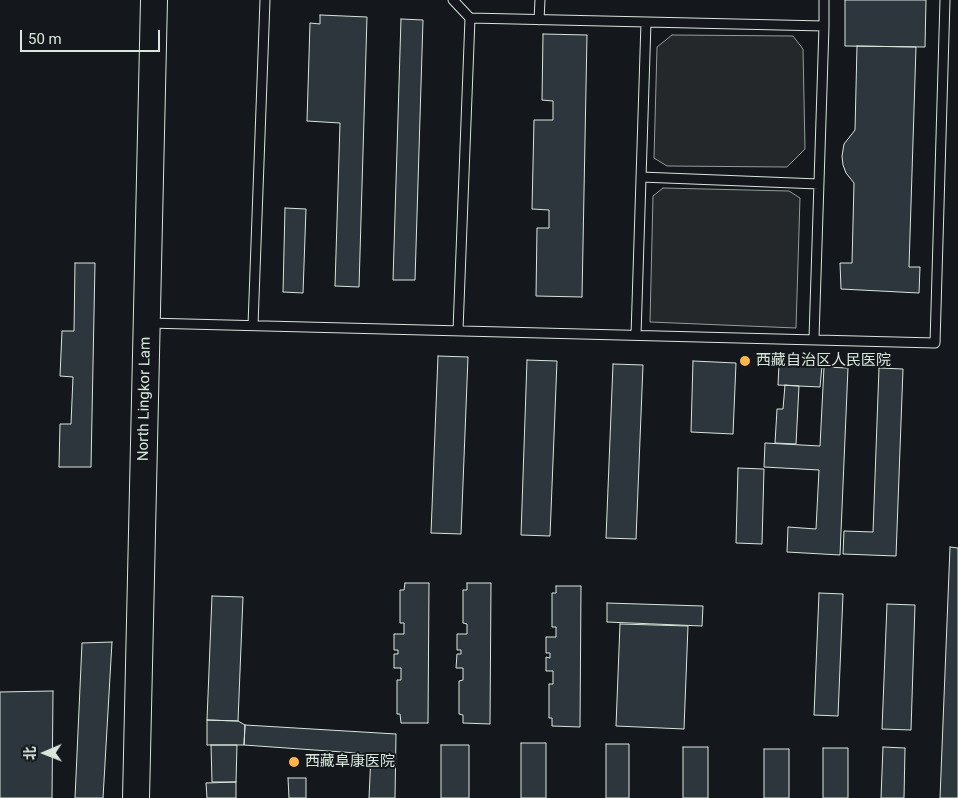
<!DOCTYPE html>
<html>
<head>
<meta charset="utf-8">
<style>
	body { margin:0 }
	#map { position:relative; width:958px; height:798px; overflow:hidden; background:#14181c; font-family:Roboto,"Noto Sans SC",sans-serif }
	canvas { display:block }
	.north { position:absolute; left:20px; top:728px; width:50px; height:50px; -webkit-text-stroke:4px #14181c; paint-order:stroke; rotate:269deg; font-size:14px; font-weight:700; line-height:20px; text-align:center; color:#d8e6dc }
	.north::after { content:''; display:block; margin:auto; width:18px; height:22px; background:#d8e6dc; clip-path:polygon(50% 0,100% 100%,50% 72%,0 100%) }
	.scale { position:absolute; left:20px; top:30px; width:140px; height:22px; box-sizing:border-box; border:2px solid #d8e6dc; border-top:0; padding-left:6px; font-size:15px; line-height:18px; white-space:nowrap; color:#d8e6dc; -webkit-text-stroke:4px #14181c; paint-order:stroke }
</style>
</head>
<body>
<div id="map">
<canvas width="958" height="798"></canvas>
<div class="north">北</div>
<div class="scale">50 m</div>
</div>
<script>
const context = document.querySelector('canvas').getContext('2d');
context.lineJoin = 'round';
function paint(path, color) {
  context.fillStyle = color;
  context.fill(path, 'evenodd');
}
function toPath(rows) {
  const path = new Path2D();
  for (const r of rows) {
    path.moveTo(r[0], r[1]);
    for (let i = 2; i < r.length; i += 2) path.lineTo(r[i], r[i + 1]);
  }
  return path;
}
function stroke(path, color, width, dash) {
  context.strokeStyle = color;
  context.lineWidth = width;
  context.lineCap = dash ? 'butt' : 'round';
  context.setLineDash(dash || []);
  context.stroke(path);
}
function drawText(font, color, halo, rows, align = 'center') {
  context.font = font + ' Roboto,"Noto Sans SC",sans-serif';
  context.lineWidth = 4;
  context.setLineDash([]);
  context.textBaseline = 'middle';
  context.strokeStyle = halo;
  context.fillStyle = color;
  for (const [text, x, y, turn = 0] of rows) {
    context.save();
    context.translate(x, y);
    context.rotate((+turn || 0) * Math.PI / 180);
    context.textAlign = isNaN(turn) ? turn : align;
    if (halo) context.strokeText(text, 0, 0);
    context.fillText(text, 0, 0);
    context.restore();
  }
}
const parking = toPath([
	[672,35,793,36,803,49,805,149,787,167,667,166,654,158,657,47,672,35],
	[663,188,789,191,800,198,796,328,650,322,653,196,663,188]
]);
paint(parking, '#24282b');
stroke(parking, '#939e99', 1);
const building = toPath([
	[845,0,926,0,925,47,845,46,845,0],
	[320,15,367,17,359,287,335,286,340,123,307,121,310,23,320,24,320,15],
	[401,19,423,20,415,280,393,280,401,19],
	[543,34,587,35,582,297,536,296,537,228,549,228,549,210,532,209,534,120,553,120,553,101,542,100,543,34],
	[857,46,916,47,909,267,920,267,919,293,841,289,840,263,852,263,854,183,846,173,843,165,842,156,844,144,855,130,857,46],
	[285,208,306,209,303,293,283,292,285,208],
	[75,263,95,263,91,467,59,467,60,424,71,424,73,377,60,376,62,331,74,331,75,263],
	[438,356,468,357,461,534,431,533,438,356],
	[527,360,557,361,550,536,521,535,527,360],
	[693,361,736,363,733,434,691,432,693,361],
	[613,364,643,365,636,539,606,538,613,364],
	[779,364,822,366,820,387,778,385,779,364],
	[824,367,848,368,840,555,787,552,788,527,816,529,819,470,764,467,765,443,820,446,824,367],
	[879,368,903,369,896,556,843,554,844,531,873,532,879,368],
	[785,385,799,386,796,444,775,443,777,409,783,409,785,385],
	[738,468,764,469,762,544,736,543,738,468],
	[950,547,958,548,958,798,940,798,950,547],
	[405,583,429,583,428,723,401,723,400,714,397,714,397,680,401,680,401,668,394,668,394,654,398,654,398,650,394,650,394,634,404,634,404,623,400,623,400,590,404,590,405,583],
	[467,583,491,583,490,724,463,723,463,715,459,714,459,681,463,680,463,668,456,668,457,654,461,654,461,650,457,650,457,634,467,634,467,624,463,623,463,590,467,590,467,583],
	[556,586,581,586,580,727,552,726,552,718,549,718,549,684,553,684,553,671,546,671,546,657,550,658,550,653,546,653,546,637,556,637,556,627,552,627,552,593,556,593,556,586],
	[819,593,843,594,838,716,814,715,819,593],
	[212,596,243,597,238,721,207,720,212,596],
	[607,603,703,606,702,626,607,622,607,603],
	[887,604,915,605,911,730,882,729,887,604],
	[620,624,688,626,684,729,616,726,620,624],
	[112,642,103,798,75,798,82,643,112,642],
	[53,691,52,798,0,798,0,692,53,691],
	[207,720,238,721,245,725,244,745,207,745,207,720],
	[245,725,396,734,395,798,369,798,371,754,244,745,245,725],
	[521,743,546,743,546,798,521,798,521,743],
	[606,744,629,744,629,798,606,798,606,744],
	[211,745,237,745,236,782,212,782,211,745],
	[441,745,469,745,469,798,441,798,441,745],
	[683,747,708,747,708,798,683,798,683,747],
	[883,747,905,748,904,798,881,798,883,747],
	[823,748,848,748,848,798,823,798,823,748],
	[764,749,789,749,789,798,764,798,764,749],
	[288,778,306,778,306,798,289,798,288,778],
	[236,782,236,798,207,798,206,783,236,782]
]);
paint(building, '#2c363c');
stroke(building, '#d8e6dc', 1);
const lane = toPath([
	[453,0,470,18,824,26,814,338],
	[539,20,540,0],
	[824,26,824,0],
	[641,177,819,184],
	[148,323,935,343,945,0],
	[253,325,265,0],
	[458,330,470,18],
	[636,335,646,22]
]);
const primary = toPath([
	[136,798,154,0]
]);
stroke(lane, '#d8e6dc', 11);
stroke(primary, '#d8e6dc', 28);
stroke(lane, '#14181c', 9);
stroke(primary, '#14181c', 26);
for (const [x, y, r, color] of [
	[745,361,6,"#ffb74d"],
	[294,762,6,"#ffb74d"]
]) {
  const dot = new Path2D();
  dot.arc(x, y, r, 0, 2 * Math.PI);
  context.fillStyle = color;
  context.fill(dot);
  stroke(dot, '#14181c', 2);
}
drawText('15px', '#d8e6dc', '#14181c', [
	["西藏自治区人民医院",756,361],
	["西藏阜康医院",305,762]
], 'left');
drawText('15px', '#d8e6dc', '#14181c', [
	["North Lingkor Lam",145,399,-89]
]);
</script>
</body>
</html>
